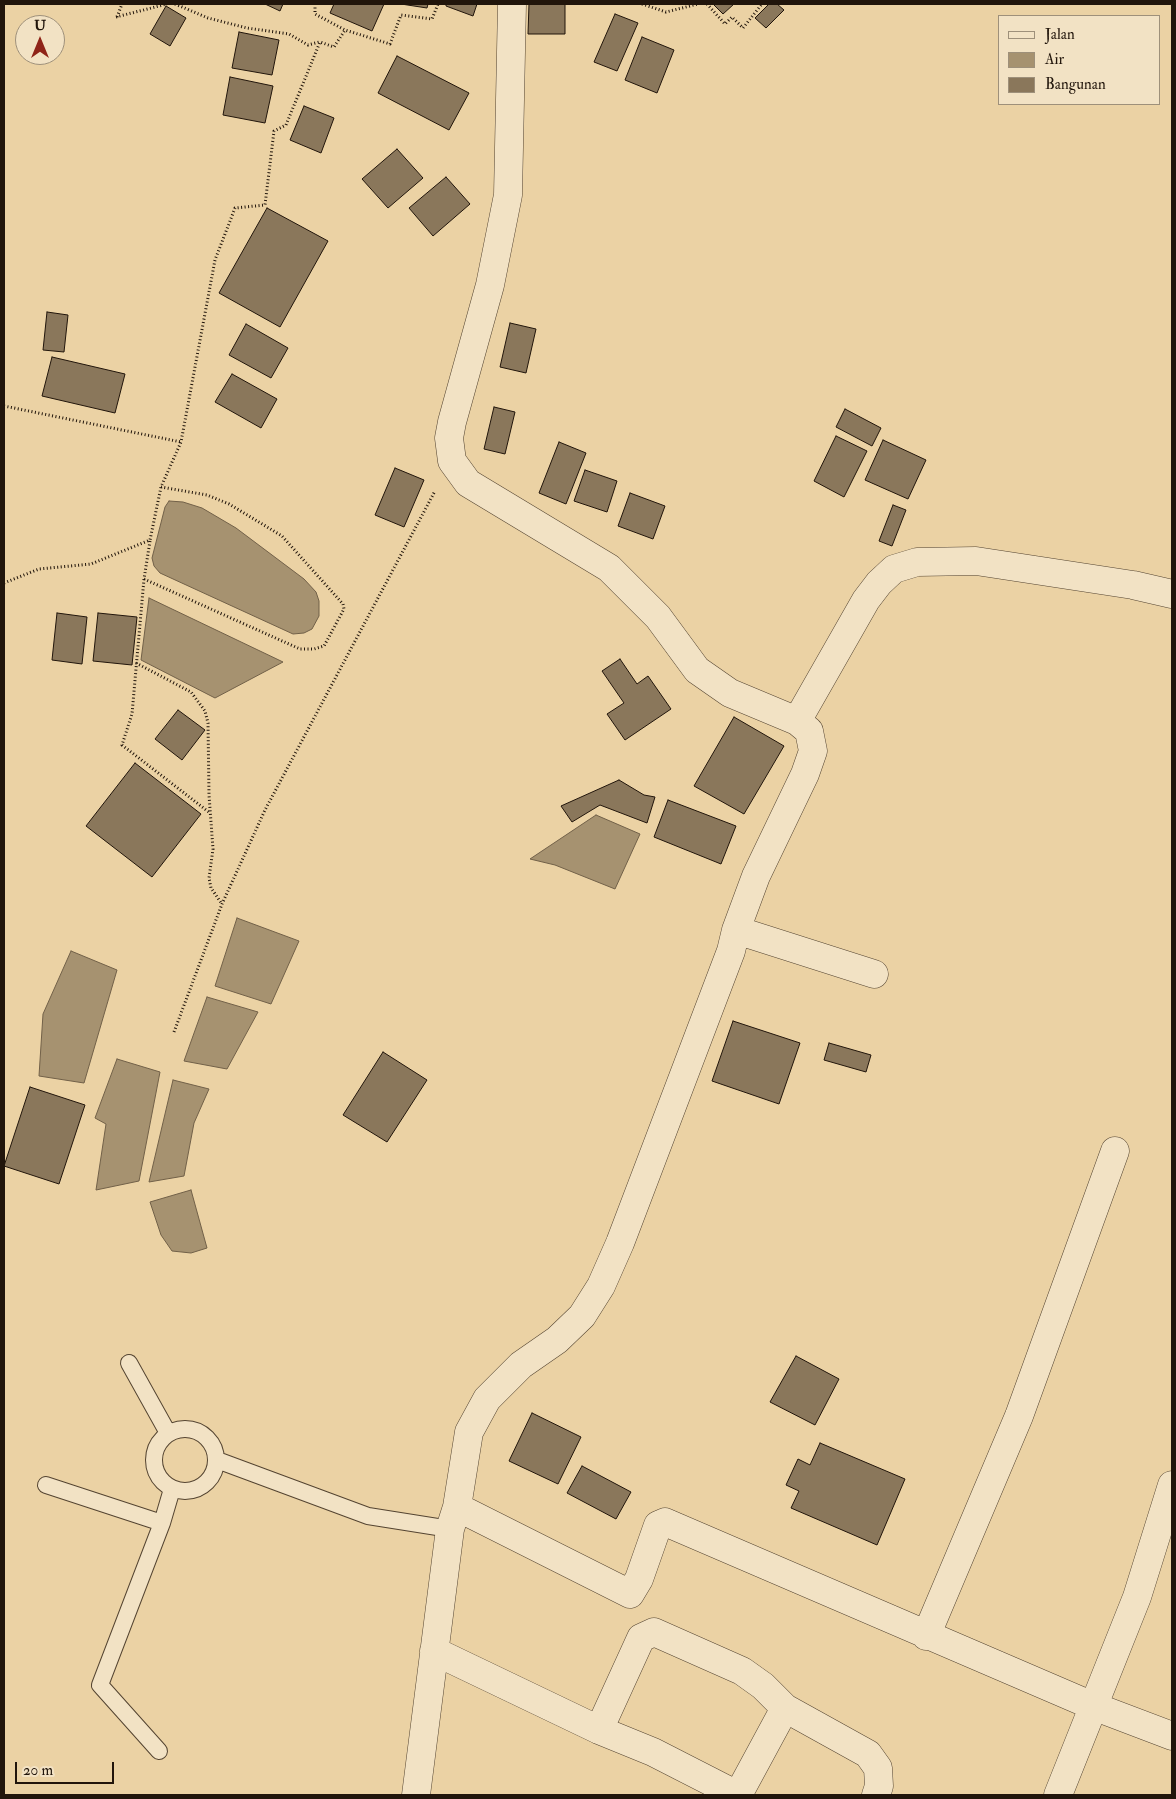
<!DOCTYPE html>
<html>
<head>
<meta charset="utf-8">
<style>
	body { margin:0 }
	#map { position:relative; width:1176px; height:1799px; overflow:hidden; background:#ebd2a4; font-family:"IM FELL Double Pica",serif }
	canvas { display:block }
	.frame { position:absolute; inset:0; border:5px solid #21150b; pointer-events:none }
	.legend { position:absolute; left:998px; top:15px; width:162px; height:90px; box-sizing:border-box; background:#f2e2c4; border:1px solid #9e907a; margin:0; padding:6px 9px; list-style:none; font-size:15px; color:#21150b }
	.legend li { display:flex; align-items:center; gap:10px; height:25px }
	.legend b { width:25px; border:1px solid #9e907a }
	.north { position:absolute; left:15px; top:15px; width:50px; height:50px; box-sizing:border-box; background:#f2e2c4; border:1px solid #9e907a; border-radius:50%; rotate:0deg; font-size:14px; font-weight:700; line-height:20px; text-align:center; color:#21150b }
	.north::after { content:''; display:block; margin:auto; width:18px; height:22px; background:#8f2418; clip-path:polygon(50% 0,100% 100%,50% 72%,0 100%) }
	.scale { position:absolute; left:15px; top:1762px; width:99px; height:22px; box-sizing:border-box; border:2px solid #21150b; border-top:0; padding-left:6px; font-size:15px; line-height:18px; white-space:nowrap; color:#21150b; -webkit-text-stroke:4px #f2e2c4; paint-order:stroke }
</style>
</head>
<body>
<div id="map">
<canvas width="1176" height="1799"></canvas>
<div class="frame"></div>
<ul class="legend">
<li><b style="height:6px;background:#f2e2c4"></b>Jalan</li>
<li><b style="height:14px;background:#a69270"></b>Air</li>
<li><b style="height:14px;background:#8a775b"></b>Bangunan</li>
</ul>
<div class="north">U</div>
<div class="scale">20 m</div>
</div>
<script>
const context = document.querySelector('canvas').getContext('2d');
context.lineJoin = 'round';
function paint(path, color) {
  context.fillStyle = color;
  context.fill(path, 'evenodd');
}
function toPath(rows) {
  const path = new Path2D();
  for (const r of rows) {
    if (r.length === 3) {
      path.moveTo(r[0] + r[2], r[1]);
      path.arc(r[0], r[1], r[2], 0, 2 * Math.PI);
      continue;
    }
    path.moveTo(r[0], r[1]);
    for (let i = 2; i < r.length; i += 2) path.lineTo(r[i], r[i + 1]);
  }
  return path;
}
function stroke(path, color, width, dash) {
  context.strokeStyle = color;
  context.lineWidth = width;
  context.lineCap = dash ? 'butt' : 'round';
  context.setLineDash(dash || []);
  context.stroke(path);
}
const water = toPath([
	[169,501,183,502,202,508,236,528,304,579,316,592,319,601,319,616,312,629,304,633,293,634,160,573,154,566,152,558,165,507,169,501],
	[149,598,283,662,215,698,141,660,149,598],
	[596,815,640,834,615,889,555,865,530,859,596,815],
	[237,918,299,941,271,1004,215,986,237,918],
	[71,951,117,970,84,1083,39,1076,43,1014,71,951],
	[207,997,258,1012,227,1069,184,1061,207,997],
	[117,1059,160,1072,139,1181,96,1190,106,1124,95,1118,117,1059],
	[173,1080,209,1089,194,1123,184,1176,149,1182,173,1080],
	[191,1190,207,1248,191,1253,172,1251,161,1235,150,1202,191,1190]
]);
paint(water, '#a69270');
stroke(water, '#716048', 1);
const building = toPath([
	[265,4,283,4,280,11,265,4],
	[334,4,384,4,372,31,330,13,334,4],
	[401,4,428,4,427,8,401,4],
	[446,4,477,4,473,16,446,6,446,4],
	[529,4,565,4,565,34,528,34,529,4],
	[713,4,734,4,723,14,713,4],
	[769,4,777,4,784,10,766,28,755,18,769,4],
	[166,6,186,18,170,46,150,34,166,6],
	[615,14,638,23,617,71,594,62,615,14],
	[239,32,279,40,272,75,232,68,239,32],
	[642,37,674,50,657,93,625,80,642,37],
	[397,56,469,93,449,130,378,93,397,56],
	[230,77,273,86,265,123,223,115,230,77],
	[304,106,334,118,321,153,290,140,304,106],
	[397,149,423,178,388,208,362,179,397,149],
	[446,177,470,204,433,236,409,208,446,177],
	[267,208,328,241,280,327,219,293,267,208],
	[47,312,68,315,64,352,43,350,47,312],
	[510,323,536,329,526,373,500,367,510,323],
	[246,324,288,348,271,378,229,355,246,324],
	[52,357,125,374,115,413,42,396,52,357],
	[232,374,277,399,261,428,215,402,232,374],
	[494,407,515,412,505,454,484,449,494,407],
	[845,409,881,428,872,446,836,427,845,409],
	[836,436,867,451,844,497,814,481,836,436],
	[883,440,926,460,908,499,865,480,883,440],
	[559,442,586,453,566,504,539,493,559,442],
	[395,468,424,480,404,527,375,515,395,468],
	[585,470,617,481,607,512,574,501,585,470],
	[630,493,665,506,653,539,618,526,630,493],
	[893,505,906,510,892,546,879,541,893,505],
	[57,613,87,617,82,664,52,660,57,613],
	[98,613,137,617,132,665,93,661,98,613],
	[620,659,637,684,648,676,671,709,625,740,607,714,624,703,602,671,620,659],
	[178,710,205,730,182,760,155,739,178,710],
	[734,717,784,746,744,814,694,786,734,717],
	[135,763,201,814,152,877,86,826,135,763],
	[619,780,644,795,655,797,647,823,600,805,572,822,561,806,619,780],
	[668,800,736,826,721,864,654,837,668,800],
	[733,1021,800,1043,779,1104,712,1081,733,1021],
	[829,1043,871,1055,866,1072,824,1060,829,1043],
	[383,1052,427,1080,387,1142,343,1115,383,1052],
	[30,1087,85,1105,59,1184,4,1166,30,1087],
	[796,1356,839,1379,815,1425,770,1402,796,1356],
	[532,1413,581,1437,558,1484,509,1461,532,1413],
	[820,1443,905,1479,877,1545,791,1508,799,1491,786,1485,798,1459,810,1465,820,1443],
	[582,1466,631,1492,616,1519,567,1493,582,1466]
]);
paint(building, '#8a775b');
stroke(building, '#21150b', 1);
const lane = toPath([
	[129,1363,168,1433],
	[185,1460,31],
	[217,1460,368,1516,450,1529],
	[46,1485,162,1523,100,1685,159,1751],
	[162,1523,172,1489]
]);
const street = toPath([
	[797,721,866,600,879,583,894,569,917,562,976,561,1133,585,1172,594],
	[736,930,874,974],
	[457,1507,630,1594,639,1579,658,1525,665,1522,1093,1706,1172,1736],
	[926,1636,1019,1416,1115,1151],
	[434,1651,599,1730,653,1752,737,1795],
	[599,1730,641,1638,654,1632,742,1671,763,1686,785,1708,868,1754,878,1768,879,1786,876,1795],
	[416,1795,450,1529,457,1507,469,1432,487,1399,521,1365,557,1340,582,1316,601,1286,620,1243,731,951,736,930,756,876,805,774,813,751,809,731,797,721,730,693,697,670,658,617,609,568,468,483,452,461,449,438,452,422,490,285,508,195,512,4],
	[738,1795,785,1708],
	[1058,1795,1137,1597,1172,1485]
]);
stroke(lane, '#544431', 18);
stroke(street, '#544431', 29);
stroke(toPath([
	[175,4,208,18,247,28,289,34,308,45,319,42],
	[315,4,315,14,345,30,390,44,401,15,432,19,438,4],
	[642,4,666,12,698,4],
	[707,4,725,24,732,17,743,28,762,4],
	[116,17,167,4],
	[117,17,122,4],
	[4,406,181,442],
	[150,541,144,579,132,714,122,745,210,813],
	[144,579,300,649,314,649,324,646,344,609,343,604,282,536,229,504,207,495,161,487],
	[4,583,39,569,91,564,150,540,161,487,181,442,215,260,235,208,265,205,274,131,286,125,320,42,334,47,345,30],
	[136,663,191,692,205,711,208,723,209,795,213,849,209,878,211,888,222,904],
	[174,1032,222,904,265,810,435,491]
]), '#21150b', 3, [1, 2.5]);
stroke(lane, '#f2e2c4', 16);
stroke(street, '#f2e2c4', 28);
</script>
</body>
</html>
